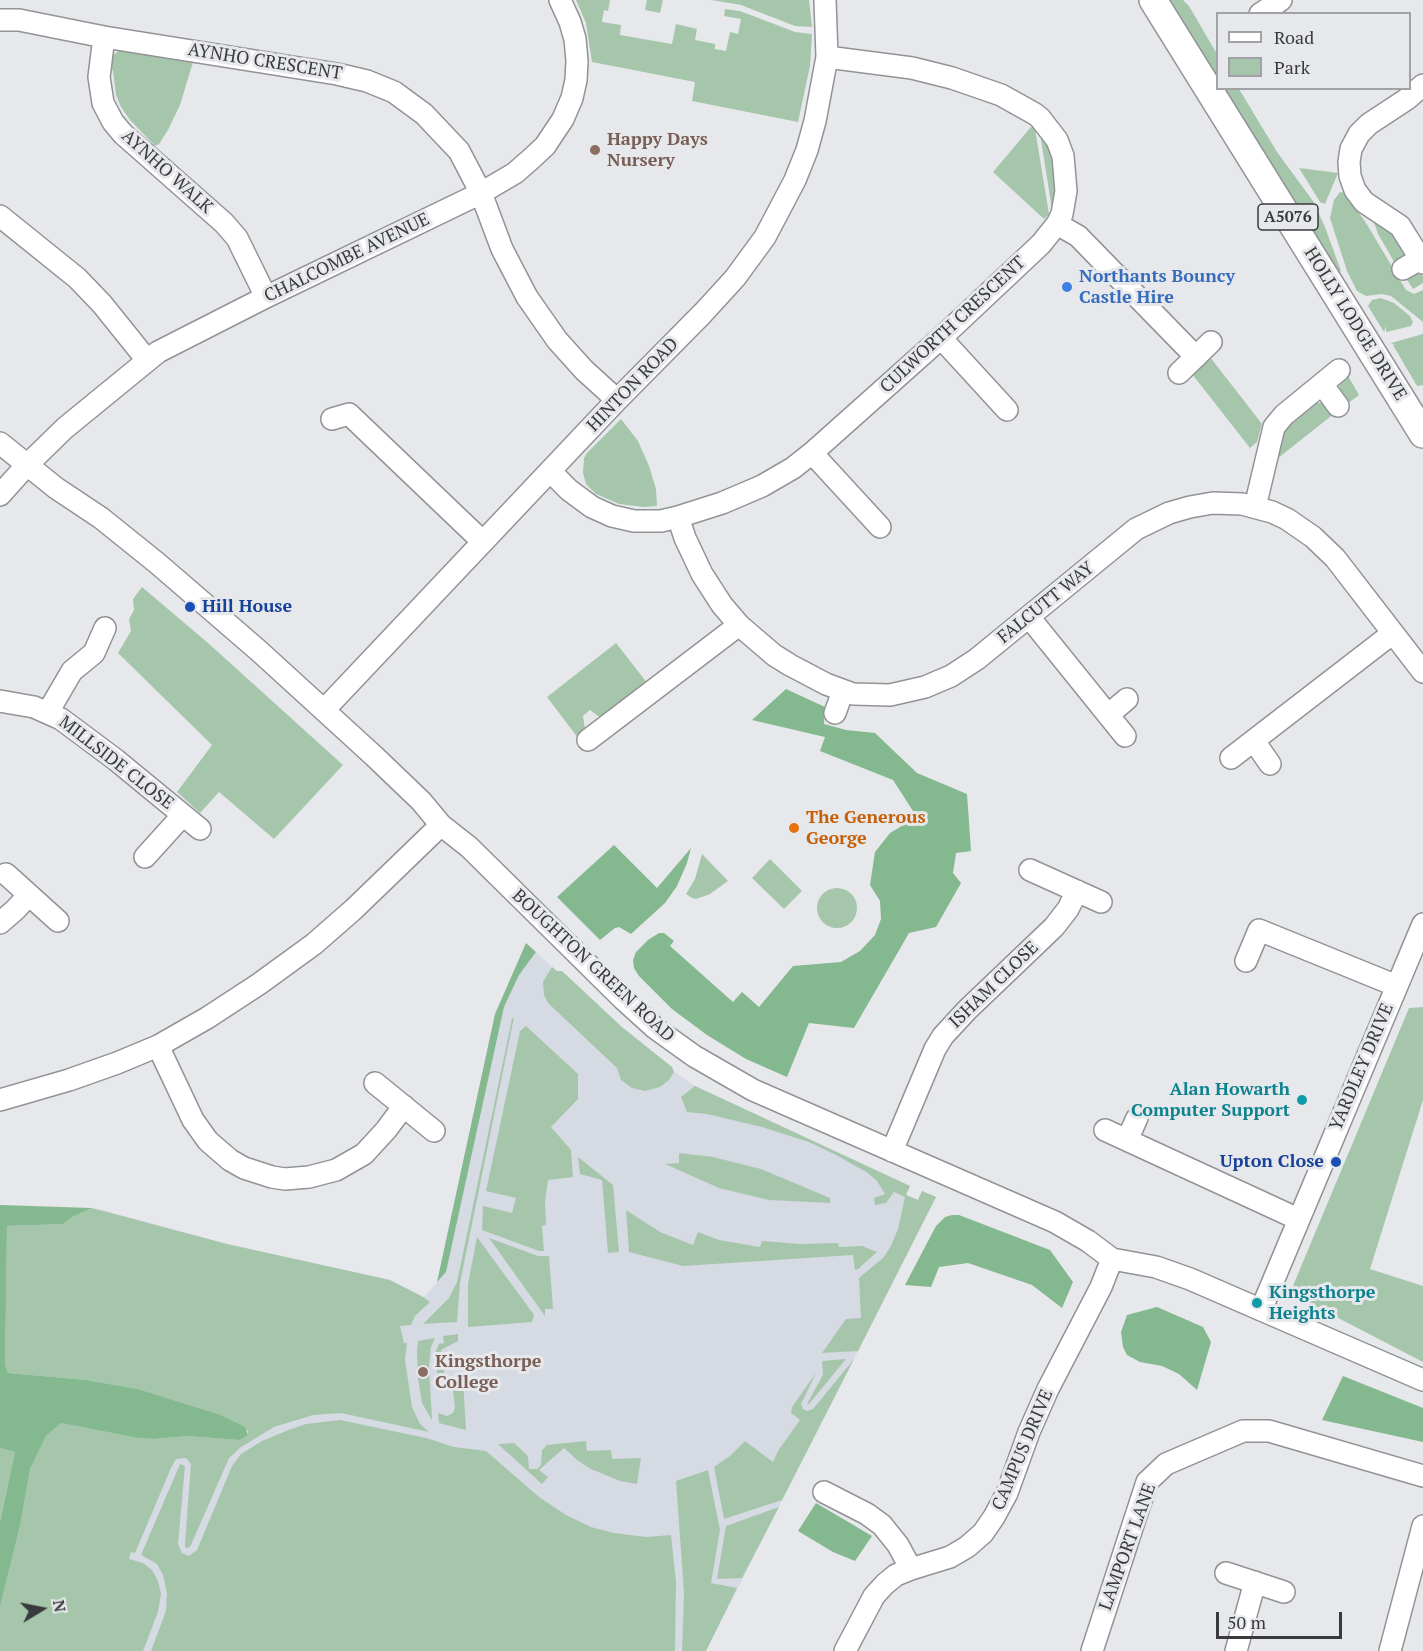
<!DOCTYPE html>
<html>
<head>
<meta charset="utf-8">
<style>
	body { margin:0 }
	#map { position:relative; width:1423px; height:1651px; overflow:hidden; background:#e7e8eb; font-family:"PT Serif",serif }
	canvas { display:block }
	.legend { position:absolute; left:1216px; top:12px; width:195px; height:78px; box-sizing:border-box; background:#e7e8eb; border:2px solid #a1a2a5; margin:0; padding:8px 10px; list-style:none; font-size:18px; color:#393a3b }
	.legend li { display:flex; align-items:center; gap:12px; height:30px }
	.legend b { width:30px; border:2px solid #a1a2a5 }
	.north { position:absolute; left:12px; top:1579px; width:60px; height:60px; -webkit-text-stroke:4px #e7e8eb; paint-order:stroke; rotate:80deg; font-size:16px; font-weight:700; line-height:24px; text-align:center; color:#393a3b }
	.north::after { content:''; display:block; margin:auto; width:21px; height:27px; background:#393a3b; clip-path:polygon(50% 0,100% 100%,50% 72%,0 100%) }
	.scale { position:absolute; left:1216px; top:1612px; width:126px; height:27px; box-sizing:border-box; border:3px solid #393a3b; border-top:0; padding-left:8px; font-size:18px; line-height:21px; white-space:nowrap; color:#393a3b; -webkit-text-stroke:4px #e7e8eb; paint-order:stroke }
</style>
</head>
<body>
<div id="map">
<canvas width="1423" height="1651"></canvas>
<ul class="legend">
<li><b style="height:8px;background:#fff"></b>Road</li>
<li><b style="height:16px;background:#a6c6ac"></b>Park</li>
</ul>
<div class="north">N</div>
<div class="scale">50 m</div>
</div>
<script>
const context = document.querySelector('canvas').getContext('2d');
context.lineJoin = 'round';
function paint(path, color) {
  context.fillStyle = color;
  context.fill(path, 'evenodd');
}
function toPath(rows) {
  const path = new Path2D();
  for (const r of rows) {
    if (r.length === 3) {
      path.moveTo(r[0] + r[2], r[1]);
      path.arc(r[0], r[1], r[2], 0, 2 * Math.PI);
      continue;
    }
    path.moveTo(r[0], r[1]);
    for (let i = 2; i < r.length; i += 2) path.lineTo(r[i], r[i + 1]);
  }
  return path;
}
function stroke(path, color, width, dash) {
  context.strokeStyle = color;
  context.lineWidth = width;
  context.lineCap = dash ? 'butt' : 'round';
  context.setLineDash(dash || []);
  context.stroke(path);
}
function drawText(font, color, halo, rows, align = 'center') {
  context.font = font + ' "PT Serif",serif';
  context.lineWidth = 6;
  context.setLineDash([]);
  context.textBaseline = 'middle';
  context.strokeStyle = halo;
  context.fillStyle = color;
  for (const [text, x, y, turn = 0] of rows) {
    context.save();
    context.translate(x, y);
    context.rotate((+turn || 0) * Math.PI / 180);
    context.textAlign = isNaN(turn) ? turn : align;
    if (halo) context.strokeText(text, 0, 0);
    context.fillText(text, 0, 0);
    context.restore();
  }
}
paint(toPath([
	[536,952,620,1030,657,1060,695,1086,910,1186,906,1195,918,1200,922,1191,936,1197,706,1651,0,1651,0,1522,14,1451,0,1448,0,1205,102,1210,227,1244,390,1280,424,1297,446,1272,504,1007,519,975]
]), '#d6dae3');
paint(toPath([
	[576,0,610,0,608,11,604,10,602,22,621,25,620,35,672,44,676,24,697,29,695,40,715,44,715,49,726,51,730,32,738,34,741,19,724,16,725,9,740,11,795,32,812,34,810,66,798,122,692,101,695,82,592,62,586,23],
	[647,0,663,0,660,13,645,10],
	[711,0,809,0,812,27,795,26,741,5],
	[1166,0,1183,0,1189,6,1217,54,1217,83],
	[120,50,193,62,180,105,168,130,159,144,155,146,130,120,121,107,116,95,113,71,110,67,113,55],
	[1221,89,1239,89,1277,152,1313,201,1325,227,1341,271,1336,273],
	[1031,127,1034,127,1035,129,1049,214,1044,219,993,172],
	[1039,127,1058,164,1053,216],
	[1299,168,1338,173,1325,204,1320,202],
	[1340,192,1345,193,1366,223,1406,290,1414,294,1423,290,1423,322,1391,296,1382,294,1366,296,1357,291,1347,271,1330,218,1334,200],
	[1372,216,1408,248,1406,257,1396,265,1378,234],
	[1416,273,1423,276,1423,283,1413,289,1405,277],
	[1381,298,1394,303,1410,316,1413,322,1411,326,1386,332,1386,326,1384,332,1368,306,1372,300],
	[1423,334,1423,385,1417,386,1393,345,1395,345,1391,343],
	[1210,357,1262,424,1257,442,1250,448,1192,374],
	[1347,374,1359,395,1347,404,1339,388,1341,380],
	[1316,403,1325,403,1335,413,1273,462,1282,428],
	[621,419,638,441,649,466,656,489,657,506,644,507,619,504,596,494,586,484,583,473,584,458,587,453],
	[142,587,208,643,343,765,274,839,219,792,200,813,177,792,212,745,118,653,131,631,129,619,134,610,133,599],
	[616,643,648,684,603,717,598,716,590,710,583,716,585,729,578,738,547,697],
	[702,854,728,881,710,894,696,899,692,898,686,894,695,879],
	[770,859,802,891,784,909,752,878],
	[837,908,20],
	[552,967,557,971,562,971,622,1027,672,1067,674,1072,669,1080,660,1087,645,1091,632,1088,621,1080,617,1068,548,1003,544,995,543,982],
	[1423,1007,1423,1100,1370,1269,1423,1286,1423,1362,1290,1293,1409,1008],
	[514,1017,460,1283,457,1322,423,1324,449,1298,457,1282,512,1019],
	[526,1026,578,1074,578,1099,551,1127,571,1150,573,1177,548,1180,545,1201,546,1225,542,1226,544,1251,539,1251,482,1230,483,1206,512,1213,516,1198,486,1191,520,1031],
	[695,1086,910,1186,906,1195,918,1200,922,1191,936,1197,858,1351,822,1353,846,1319,861,1318,859,1278,883,1258,891,1246,898,1229,905,1197,894,1192,886,1203,875,1205,874,1198,885,1194,877,1181,868,1173,836,1155,809,1142,762,1127,707,1114,687,1112,681,1097],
	[679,1153,713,1157,761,1169,830,1198,830,1203,769,1200,719,1188,665,1164,679,1163],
	[578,1157,613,1185,619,1252,608,1253,602,1180,580,1174],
	[92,1208,227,1244,390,1280,423,1297,430,1302,415,1316,411,1325,400,1326,404,1343,407,1343,405,1360,412,1407,420,1424,429,1432,341,1413,313,1415,274,1427,241,1447,229,1458,191,1545,188,1548,185,1547,185,1543,191,1464,186,1458,176,1459,171,1468,135,1553,131,1552,129,1559,143,1563,152,1570,158,1581,161,1594,158,1612,143,1651,0,1651,0,1607,20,1526,30,1469,46,1436,61,1423,138,1438,155,1439,187,1436,240,1440,248,1435,248,1431,218,1414,138,1389,86,1380,8,1373,5,1366,7,1226,63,1224,72,1217],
	[626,1210,660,1232,693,1245,698,1232,719,1240,760,1247,762,1241,801,1244,838,1243,839,1247,862,1246,877,1252,858,1269,855,1270,853,1255,683,1266,629,1252],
	[477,1237,534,1315,532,1322,468,1327,468,1284],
	[489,1238,538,1256,549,1256,553,1309,545,1309,545,1316],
	[458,1334,458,1341,441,1350,444,1373,440,1374,437,1373,436,1351,439,1344,444,1343,443,1336],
	[435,1338,431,1347,429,1366,432,1420,422,1403,418,1378,417,1351,418,1341],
	[846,1359,809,1404,807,1404,823,1375,822,1361],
	[854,1359,782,1500,724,1519,714,1467,730,1456,745,1441,773,1462,778,1451,800,1420,791,1413,792,1407,816,1373,801,1404,803,1409,807,1411,813,1409],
	[463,1380,466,1430,439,1423,438,1413,447,1416,453,1413,455,1408,452,1381],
	[340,1420,426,1438,454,1447,486,1451,539,1497,566,1515,591,1527,614,1533,646,1537,671,1535,676,1582,675,1651,151,1651,166,1611,167,1593,163,1575,157,1564,141,1555,180,1464,185,1466,178,1544,182,1553,189,1556,197,1550,232,1466,241,1454,262,1441,291,1429,306,1424],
	[586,1441,587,1451,611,1450,612,1459,641,1458,637,1484,620,1481,591,1469,577,1460,564,1448,539,1470,548,1477,542,1484,498,1444,514,1443,528,1456,529,1469,537,1469,541,1465,542,1450,547,1445],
	[0,1448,15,1452,0,1522],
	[708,1470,720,1530,711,1583,737,1588,706,1651,682,1651,684,1593,676,1481],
	[779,1507,742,1578,717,1579,726,1526]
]), '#a6c6ac');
paint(toPath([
	[786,689,825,707,824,724,846,730,875,733,917,773,967,794,971,851,956,853,953,873,961,883,936,927,909,933,854,1028,809,1023,787,1077,746,1059,707,1035,672,1009,639,976,634,968,633,960,636,952,648,940,659,933,664,933,674,941,670,946,733,1002,742,992,759,1007,793,966,841,962,860,951,875,935,881,919,880,901,870,885,875,852,890,833,910,821,913,811,893,780,820,751,825,737,752,720],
	[614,845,657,888,691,848,687,863,677,886,665,903,631,934,619,927,615,928,600,940,557,897],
	[526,943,536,952,519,975,504,1007,446,1272,437,1282,495,1014],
	[0,1205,92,1208,72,1217,63,1224,7,1226,5,1365,8,1373,86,1380,138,1389,218,1414,245,1427,248,1435,240,1440,187,1436,155,1439,138,1438,61,1423,46,1436,30,1469,20,1526,0,1607,0,1522,15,1452,0,1448],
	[952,1215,959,1215,1050,1250,1073,1282,1062,1308,1032,1285,968,1263,939,1267,931,1287,905,1285,936,1226,945,1217],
	[1157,1307,1203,1327,1211,1342,1197,1390,1179,1374,1162,1366,1140,1362,1127,1355,1123,1347,1121,1332,1127,1315],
	[1343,1376,1423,1408,1423,1442,1322,1420],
	[816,1503,872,1536,855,1561,833,1552,798,1531]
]), '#84b88f');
const minor = toPath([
	[1260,14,1281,0],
	[0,20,19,20,104,37,337,74,367,81,394,92,424,114,459,151,481,193,502,249,527,297,557,340,584,370,617,400],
	[104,37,99,77,103,103,113,122,123,134,224,223,237,238,266,297],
	[1423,85,1407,99,1369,124,1359,134,1351,149,1349,162,1350,176,1355,190,1364,202,1400,226,1423,263],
	[0,216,77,278,102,304,147,360],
	[1057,224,1078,236,1196,357],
	[1403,269,1420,259],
	[941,338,1007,410],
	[1179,373,1211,342],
	[1322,384,1338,406],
	[332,419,349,414,483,542],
	[0,443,56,488,101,518,157,563,259,651,374,756,421,801,441,825,469,847,623,999,655,1028,694,1056,753,1090,1055,1222,1088,1241,1112,1259,1156,1267,1190,1279,1423,1380],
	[812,453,880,527],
	[551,472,569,490,592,507,612,516,634,521,661,521,678,517,722,503,762,486,793,468,812,453,941,338,1041,244,1057,224,1062,214,1066,191,1063,156,1057,140,1040,118,1035,114,1001,95,952,78,912,68,827,57],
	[0,495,26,466,65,428,158,352,266,297,481,193,515,173,531,159,545,146,563,119,572,98,576,80,577,61,575,39,570,22,560,0],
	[1255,507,1274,427,1284,415,1339,370],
	[678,517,685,538,702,574,722,605,739,625,774,655,790,665,826,684,853,694,890,695,925,687,951,676,977,659,1136,529,1169,513,1190,507,1213,503,1242,504,1272,512,1287,519,1313,537,1335,558,1423,672],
	[1029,617,1125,736],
	[0,701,34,707,61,719,116,760,200,829],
	[324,710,617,400,703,313,735,278,765,237,795,180,807,150,815,121,827,57,825,0],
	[48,712,72,671,94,653,105,628],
	[835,713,843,691],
	[1108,715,1127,699],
	[588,740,739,625],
	[1254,741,1270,764],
	[1231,758,1393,633],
	[145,857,183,815],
	[1030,870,1101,902],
	[6,874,58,921],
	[0,923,15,910,29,895],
	[1246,961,1259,930,1397,986],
	[158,1046,193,1120,208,1141,230,1160,244,1168,272,1177,285,1179,309,1177,336,1170,364,1154,386,1130,404,1106],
	[375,1083,434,1131],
	[0,1100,69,1080,117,1063,158,1046,207,1018,259,984,314,944,354,909,441,825],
	[1105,1130,1298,1219],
	[1127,1140,1137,1118],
	[892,1151,935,1049,943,1036,967,1010,1054,927,1068,909,1077,891],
	[1261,1310,1423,924],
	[824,1492,867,1514,882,1525,898,1545,911,1569],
	[1226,1573,1284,1592],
	[845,1651,874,1596,885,1584,896,1575,911,1569,950,1557,967,1547,983,1533,994,1517,1007,1493,1029,1432,1048,1389,1101,1287,1112,1259],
	[1092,1651,1147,1482,1166,1464,1243,1431,1269,1431,1423,1476],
	[1236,1651,1255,1582],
	[1390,1651,1423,1526]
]);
const major = toPath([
	[1153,0,1423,434]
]);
stroke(minor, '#929395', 24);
stroke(major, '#929395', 30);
stroke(minor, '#fff', 21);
stroke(major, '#fff', 27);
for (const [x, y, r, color] of [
	[595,150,6,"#8d6e63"],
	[1067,287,6,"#3f7fe0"],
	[190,607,6,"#1a4fb4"],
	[794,828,6,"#e8710a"],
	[1302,1100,6,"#0f9aa8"],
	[1336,1162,6,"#1a4fb4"],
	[1257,1303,6,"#0f9aa8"],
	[423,1372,6,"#8d6e63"]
]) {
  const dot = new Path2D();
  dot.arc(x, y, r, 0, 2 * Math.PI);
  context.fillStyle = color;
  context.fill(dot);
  stroke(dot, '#e7e8eb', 2);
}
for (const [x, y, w] of [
	[1288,217,60]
]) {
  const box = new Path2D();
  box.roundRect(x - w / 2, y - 13, w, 26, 4.5);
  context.fillStyle = '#e7e8eb';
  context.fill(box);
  stroke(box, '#393a3b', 1.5);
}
drawText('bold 16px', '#393a3b', null, [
	["A5076",1288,217]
]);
drawText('18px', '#393a3b', '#e7e8eb', [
	["AYNHO CRESCENT",265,62,9],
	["AYNHO WALK",167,172,42],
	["CHALCOMBE AVENUE",347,258,-26],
	["HOLLY LODGE DRIVE",1355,324,58],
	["CULWORTH CRESCENT",953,325,-43],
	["HINTON ROAD",633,385,-46],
	["FALCUTT WAY",1046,603,-39],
	["MILLSIDE CLOSE",116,763,38],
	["BOUGHTON GREEN ROAD",593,966,43],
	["ISHAM CLOSE",994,985,-44],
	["YARDLEY DRIVE",1362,1067,-67],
	["CAMPUS DRIVE",1023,1450,-67],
	["LAMPORT LANE",1128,1547,-70]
]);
drawText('bold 18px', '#785e54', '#e7e8eb', [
	["Happy Days",607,140],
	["Nursery",607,161],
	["Kingsthorpe",435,1362],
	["College",435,1383]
], 'left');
drawText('bold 18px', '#366cbe', '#e7e8eb', [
	["Northants Bouncy",1079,277],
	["Castle Hire",1079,298]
], 'left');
drawText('bold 18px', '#164399', '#e7e8eb', [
	["Hill House",202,607],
	["Upton Close",1324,1162,"right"]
], 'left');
drawText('bold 18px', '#c56008', '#e7e8eb', [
	["The Generous",806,818],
	["George",806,839]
], 'left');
drawText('bold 18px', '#0d838f', '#e7e8eb', [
	["Alan Howarth",1290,1090],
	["Computer Support",1290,1111],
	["Kingsthorpe",1269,1293,"left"],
	["Heights",1269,1314,"left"]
], 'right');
</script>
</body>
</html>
